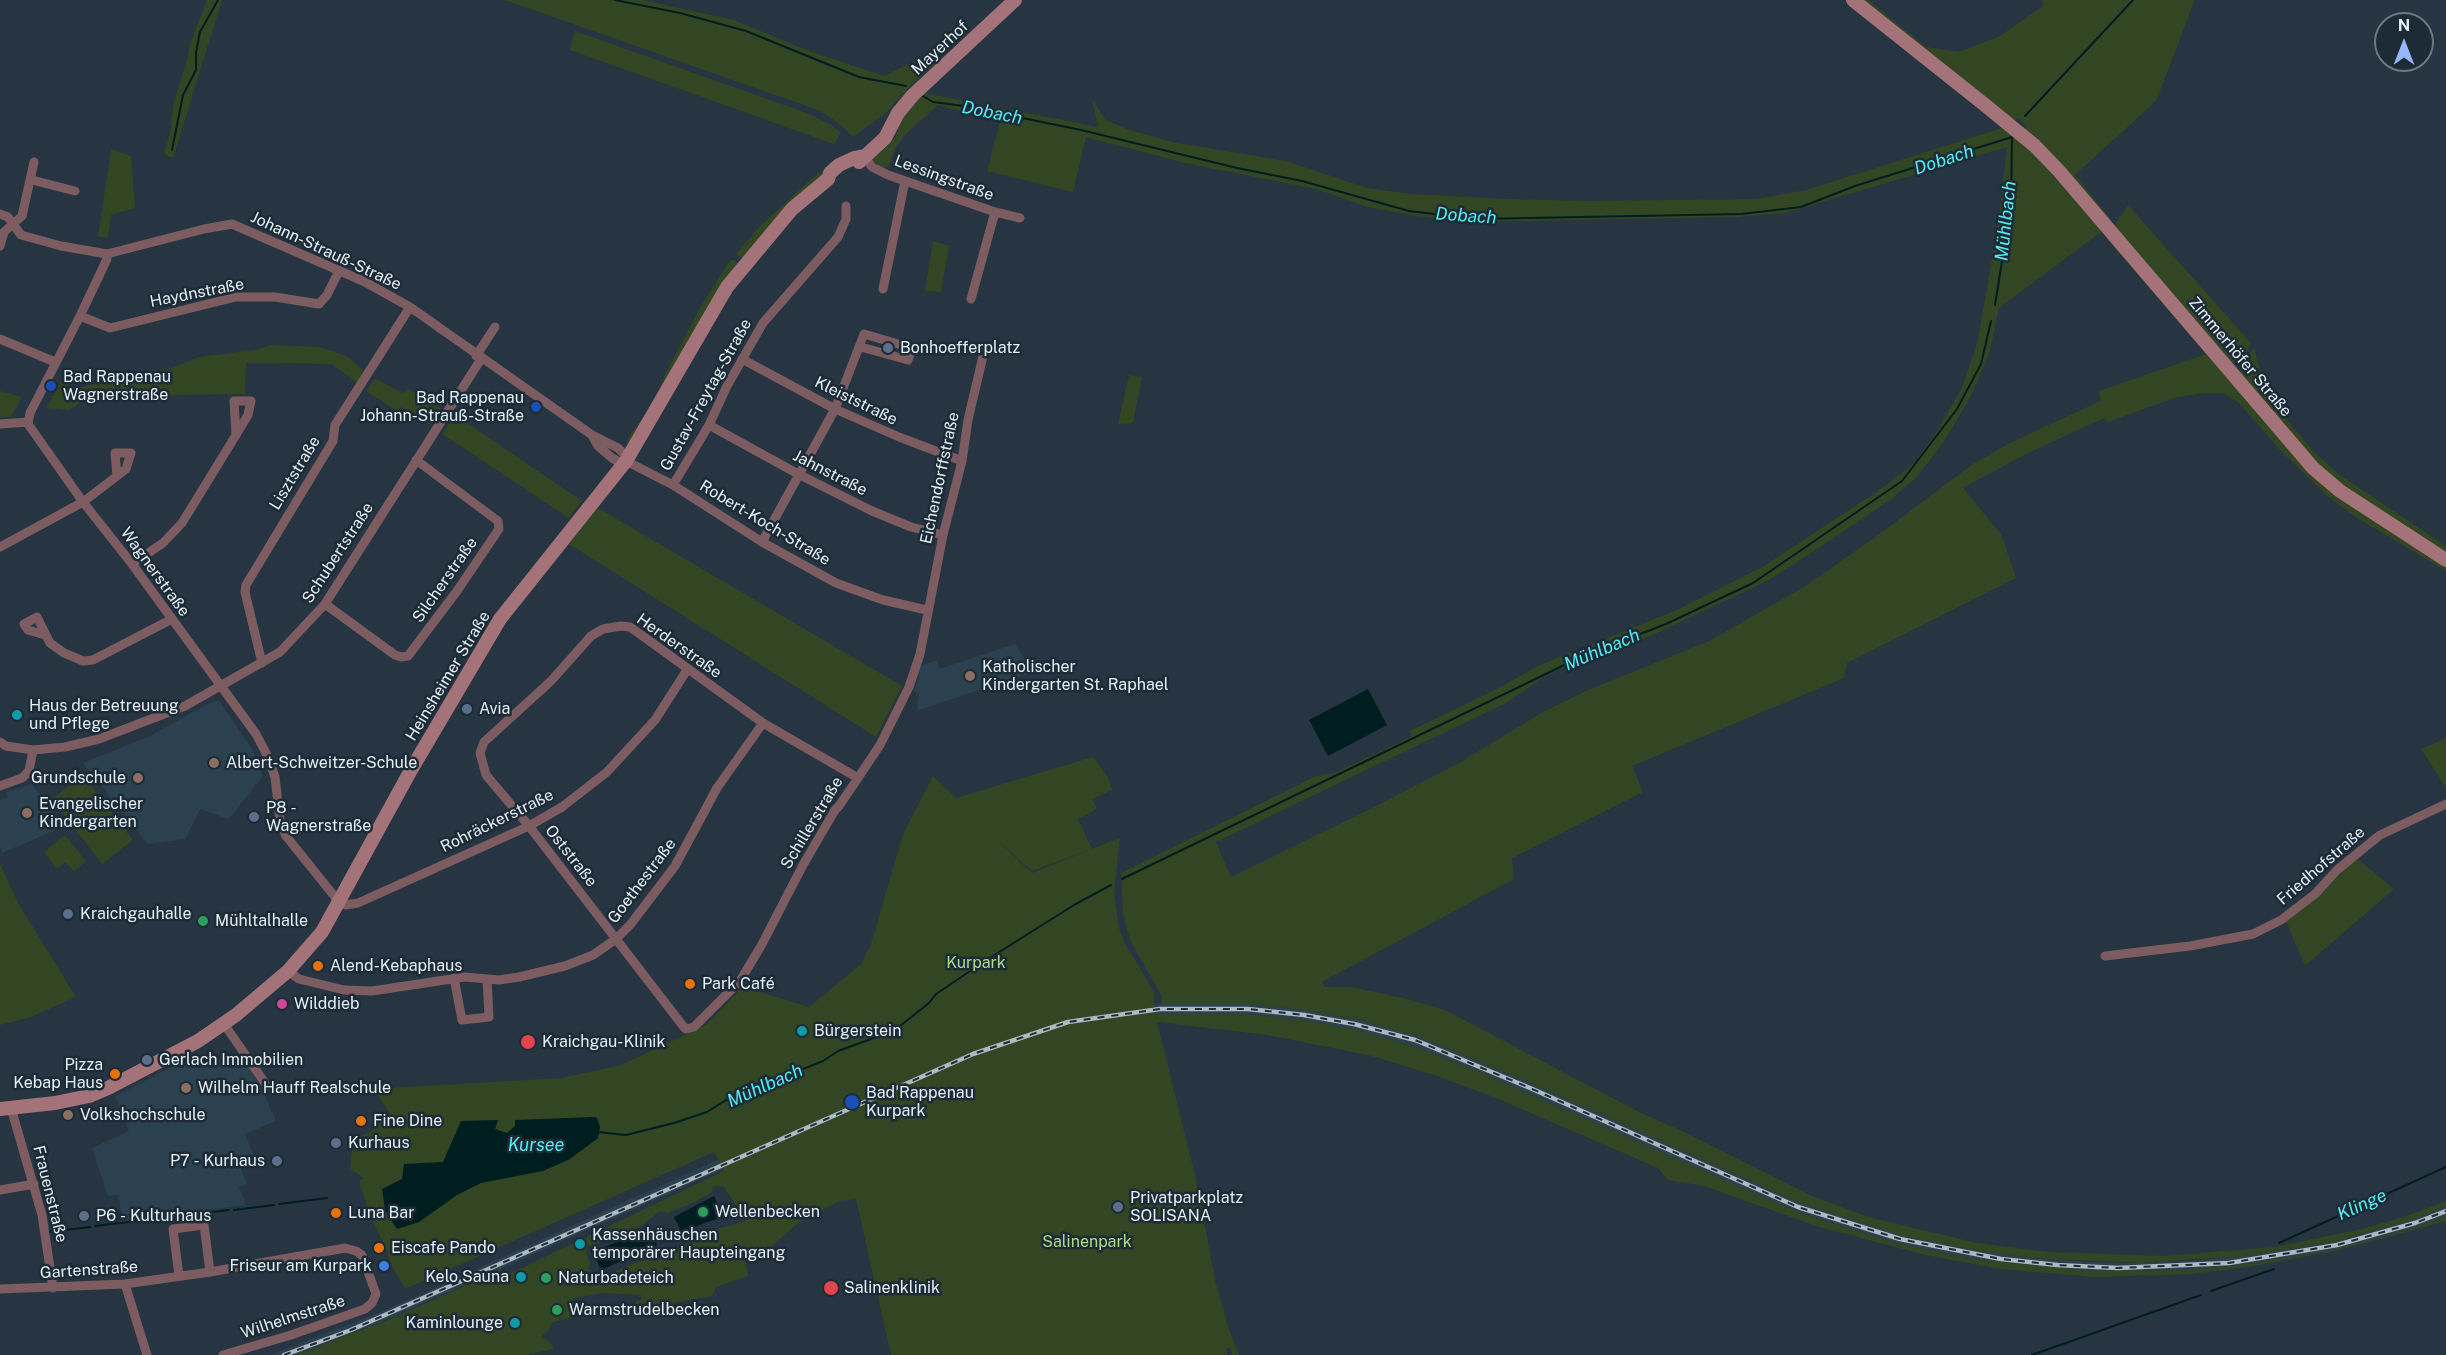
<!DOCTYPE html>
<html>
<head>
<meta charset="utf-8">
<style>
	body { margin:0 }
	#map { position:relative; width:2446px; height:1355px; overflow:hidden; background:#263541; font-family:"Public Sans",sans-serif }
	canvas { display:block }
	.north { position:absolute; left:2374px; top:12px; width:60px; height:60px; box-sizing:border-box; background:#1c2b36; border:2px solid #6c7982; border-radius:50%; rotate:0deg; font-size:16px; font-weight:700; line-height:24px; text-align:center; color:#e4eef5 }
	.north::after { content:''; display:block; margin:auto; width:21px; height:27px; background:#97b6fd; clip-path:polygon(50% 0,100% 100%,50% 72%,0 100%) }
</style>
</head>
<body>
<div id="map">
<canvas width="2446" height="1355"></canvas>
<div class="north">N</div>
</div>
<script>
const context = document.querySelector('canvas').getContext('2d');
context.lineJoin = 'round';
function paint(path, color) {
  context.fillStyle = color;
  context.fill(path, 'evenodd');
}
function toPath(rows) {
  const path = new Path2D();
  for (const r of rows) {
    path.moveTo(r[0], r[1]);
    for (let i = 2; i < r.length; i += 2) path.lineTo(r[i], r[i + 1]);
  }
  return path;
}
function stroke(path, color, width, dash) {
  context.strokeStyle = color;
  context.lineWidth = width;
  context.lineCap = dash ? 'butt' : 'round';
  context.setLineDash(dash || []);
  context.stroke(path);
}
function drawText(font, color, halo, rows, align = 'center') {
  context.font = font + ' "Public Sans",sans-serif';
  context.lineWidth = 5;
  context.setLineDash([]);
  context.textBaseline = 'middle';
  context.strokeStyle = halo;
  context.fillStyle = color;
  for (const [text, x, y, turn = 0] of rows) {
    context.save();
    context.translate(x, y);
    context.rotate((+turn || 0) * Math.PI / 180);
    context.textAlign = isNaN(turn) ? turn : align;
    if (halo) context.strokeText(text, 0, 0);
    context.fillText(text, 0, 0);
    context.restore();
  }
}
paint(toPath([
	[1015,644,1033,672,919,710,917,707,919,694,913,691,919,679,917,672,920,666,937,660,940,669],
	[219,701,253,750,263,776,229,819,200,809,185,839,148,844,83,763,148,737,210,703],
	[32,784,65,826,2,853,0,847,0,800,8,797,6,792],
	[1161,1004,1248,1004,1305,1010,1355,1019,1417,1036,1533,1084,1800,1203,1901,1235,1974,1250,2029,1258,2091,1262,2139,1263,2190,1261,2245,1256,2337,1241,2415,1219,2446,1206,2446,1216,2417,1227,2338,1249,2247,1264,2190,1270,2091,1271,1972,1259,1899,1244,1797,1212,1475,1070,1413,1046,1353,1029,1303,1020,1247,1014,1131,1015,853,1111,395,1316,296,1355,270,1355,386,1310,779,1132,1129,1006],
	[239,1053,258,1080,276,1121,245,1134,255,1158,239,1165,247,1183,239,1187,246,1205,123,1221,118,1194,108,1196,92,1148,129,1131,115,1096,191,1057,198,1069]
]), '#2c4150');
paint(toPath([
	[207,0,222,0,173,158,164,154,170,133,174,101,187,61,190,44],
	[505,0,643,0,734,20,804,49,884,76,923,57,938,44,936,64,912,84,887,112,853,137,836,121,818,110],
	[1861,0,1868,0,1926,47,1959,52,2000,36,2043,6,2042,0,2195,0,2156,101,2075,175,2109,217,2106,221,2018,126,2026,127,2018,118,2013,123],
	[575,31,807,113,833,126,841,133,834,144,570,50],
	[924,93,1098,127,1092,99,1106,120,1127,129,1172,142,1286,161,1367,188,1412,194,1507,199,1588,201,1757,199,1806,190,2002,128,2007,128,2018,137,2105,229,1999,308,1989,354,1970,398,1943,443,1916,478,1894,497,1837,536,1767,581,1655,634,1567,666,1545,677,1504,704,1216,842,1231,877,1366,811,1459,763,1543,712,1588,690,1709,641,1804,587,1874,538,1973,464,2010,443,2100,401,2099,391,2206,354,2107,239,2111,237,2340,497,2379,524,2446,565,2446,571,2357,518,2327,496,2280,450,2238,402,2223,393,2204,393,2177,397,2108,422,2104,418,2026,454,1963,488,2001,534,2016,578,1847,663,1844,678,1632,766,1643,792,1512,858,1514,879,1322,982,1325,987,1351,987,1403,998,1445,1010,1639,1112,1682,1131,1812,1196,1868,1217,1977,1243,2049,1252,2165,1256,2275,1247,2362,1229,2404,1217,2446,1201,2446,1206,2415,1219,2337,1241,2245,1256,2139,1263,2029,1258,1974,1250,1901,1235,1800,1203,1533,1084,1417,1036,1355,1019,1305,1010,1248,1004,1161,1004,1162,997,1130,940,1123,914,1121,873,1316,776,1334,773,1411,737,1410,731,1495,690,1540,665,1677,610,1764,566,1887,485,1915,462,1935,434,1961,390,1977,344,1999,219,2007,147,1785,213,1738,217,1471,222,1417,216,1368,207,1316,189,1185,163,1086,137,1073,192,987,171,1000,122,938,105,905,135,896,147,889,165,881,170,872,158,880,153,895,138,905,113],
	[111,149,131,156,135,208,111,215,108,238,98,236],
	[819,172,822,173,822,179,745,257,738,257,736,254,760,226],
	[2128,205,2251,343,2243,360,2230,364,2113,228],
	[933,241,949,246,941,292,925,291],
	[730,260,735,260,738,264,633,440,626,444,629,436,651,408,666,372,700,308],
	[271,345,320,347,347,356,365,372,358,384,332,364,246,363,245,394,170,395,169,391,105,390,68,410,46,408,61,382,75,388,169,369,199,357,256,350],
	[2254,347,2265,394,2316,454,2340,475,2446,546,2446,556,2322,471,2239,373],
	[1129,375,1142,377,1133,423,1118,424],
	[375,378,402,393,408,389,441,408,431,425,401,407,397,411,366,391],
	[0,391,22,397,11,417,0,417],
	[455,415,582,501,569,518,442,434],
	[598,508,902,686,876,737,569,544],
	[2446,738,2446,788,2421,749],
	[1093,757,1108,777,1112,790,1092,799,1097,809,1078,819,1092,849,1032,871,994,837,1032,873,1120,838,1114,892,1119,928,1125,943,1154,992,1154,1014,1247,1014,1303,1020,1353,1029,1413,1046,1475,1070,1797,1212,1899,1244,1972,1259,2091,1271,2190,1270,2247,1264,2338,1249,2417,1227,2446,1216,2446,1221,2340,1250,2248,1267,2191,1274,2093,1277,2001,1269,1926,1255,1819,1227,1704,1186,1668,1180,1658,1168,1496,1098,1437,1076,1372,1056,1268,1035,1157,1022,1195,1175,1216,1284,1229,1329,1239,1355,1232,1355,1230,1347,1226,1349,1227,1355,891,1355,856,1199,840,1201,799,1222,762,1255,755,1256,753,1250,743,1251,748,1276,716,1287,712,1296,636,1310,635,1302,642,1299,641,1295,603,1293,574,1298,570,1305,577,1310,577,1316,551,1323,552,1326,541,1337,552,1344,553,1349,527,1355,296,1355,395,1317,501,1269,505,1276,724,1171,714,1152,405,1289,392,1266,386,1248,370,1216,360,1184,360,1180,364,1178,350,1169,352,1150,357,1148,358,1137,377,1128,378,1123,390,1118,390,1113,373,1089,561,1078,621,1065,706,1025,743,987,809,1007,861,964,871,944,903,834,933,776,956,798],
	[716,1186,724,1187,746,1221,718,1229,656,1258,653,1255,599,1278,598,1276,593,1277,591,1273,595,1272,588,1269,590,1263,586,1252,588,1246,604,1242,640,1227,660,1211,667,1213,693,1203,712,1192,713,1187],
	[83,775,133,840,102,864,52,799],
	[65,835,86,861,74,871,65,862,57,869,44,852],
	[2354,856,2394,889,2305,966,2286,921],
	[0,864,18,903,76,997,31,1017,0,1025]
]), '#324623');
paint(toPath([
	[1368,689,1387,725,1328,756,1309,720],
	[594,1117,597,1118,600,1127,598,1138,570,1159,543,1171,481,1183,457,1195,419,1222,397,1229,385,1210,382,1189,402,1179,404,1164,443,1162,461,1121,498,1120,495,1129,507,1133,515,1126,515,1120],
	[714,1196,724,1217,704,1223,682,1233,674,1217],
	[649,1228,657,1245,601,1270,593,1252]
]), '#001e20');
stroke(toPath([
	[615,0,680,13,746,31,859,77,906,86],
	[923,96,933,102,964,106,1081,130,1237,168,1302,181,1409,211,1477,219,1741,214,1801,207,1855,186,2012,137,2011,205,1995,305],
	[2025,116,2133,0],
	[172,150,183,95,196,70,196,52,200,32,218,0],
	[1122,879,1583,656,1666,624,1753,583,1902,481,1957,409,1981,364,1991,321],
	[597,1132,626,1135,674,1123,707,1112,726,1100,823,1061,838,1051,882,1035,900,1026,929,1003,936,994,985,961,1074,905,1111,885],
	[279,1204,327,1198],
	[234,1210,274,1205],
	[95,1226,229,1210],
	[49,1232,90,1227],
	[2279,1243,2446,1167],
	[2211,1291,2274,1269],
	[2032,1355,2201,1295]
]), '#001e20', 2);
stroke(toPath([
	[864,156,872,167,888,175,995,212,1020,218],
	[32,180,75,191],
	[0,214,8,217,21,235,61,246,107,254,204,229,232,224,363,281,410,307,592,435,618,448,624,454,626,461],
	[0,246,4,232,22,216,34,162],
	[107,254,107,259,80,316,30,413,28,424,83,502,132,564,256,734,268,757,275,777,280,821,286,836,339,902,346,905,358,903,529,826,562,807,607,772,655,720,687,670],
	[883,289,905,181],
	[971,299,995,212],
	[80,316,110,328,236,297,275,297,319,304,327,295,339,271],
	[0,339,55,362],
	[476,356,495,327],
	[742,359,835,409,899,437,962,461],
	[0,424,28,422],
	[709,425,800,475,872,511,911,527,943,535],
	[592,435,598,446,612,458,619,462,626,461,673,485,762,542,836,583,883,600,927,610],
	[673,485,709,425,727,386,763,323,838,237,846,219,846,206],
	[762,542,835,409,864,334,912,348,908,360,861,347],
	[0,547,83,502,117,476,126,469,131,453,115,453,117,476],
	[132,564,163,543,182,523,236,435,248,415,251,401,234,401,236,435],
	[325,604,395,655,401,657,408,656,457,591,499,529,498,521,416,460],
	[45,635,28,630,24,624,37,617,50,643,64,653,83,661,93,660,170,620],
	[262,663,245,592,246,585,333,441,335,425,410,307],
	[0,742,6,746,33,750,65,747,99,739,185,706,280,652,325,604,481,359],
	[858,778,763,723,651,642,630,627,621,626,603,629,591,636,551,681,484,742,480,753,486,775,529,826,683,1026,686,1029,694,1027,740,981,761,946,803,865,835,810,839,806,858,778,880,745,909,687,920,654,943,535,962,461,968,420,984,352],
	[0,786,22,778,29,771,33,750],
	[2105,956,2190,946,2253,934,2281,920,2315,894,2337,870,2380,835,2446,804],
	[288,971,299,979,344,990,372,991,465,977,499,980,519,977,565,966,593,955,616,939,630,925,675,866,717,788,763,723],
	[454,978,462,1020,489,1017,487,979],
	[224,1024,267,1086],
	[11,1108,42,1215,53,1288],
	[0,1190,34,1184],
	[179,1276,173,1229,204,1225,210,1272],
	[125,1284,147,1355],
	[0,1289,125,1284,210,1272,345,1248,356,1251,362,1255,376,1294,372,1303,365,1309,291,1335,223,1355]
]), '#7c5c60', 9);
stroke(toPath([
	[1853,0,1985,105,2035,146,2059,171,2313,468,2340,491,2446,560],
	[859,162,885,138,898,113,913,95,1015,0],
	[0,1109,55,1103,89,1096,108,1088,198,1041,236,1015,288,971,322,932,411,770,500,619,626,461,727,287,792,209,828,179,830,173,839,165,854,158,864,156]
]), '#a47279', 14);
const rail = toPath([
	[284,1355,351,1330,973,1054,1068,1022,1160,1009,1248,1009,1304,1015,1354,1024,1415,1040,1530,1088,1798,1207,1900,1239,2001,1259,2057,1265,2118,1268,2229,1263,2337,1245,2415,1223,2446,1211]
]);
stroke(rail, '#adb8c0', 4.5);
stroke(rail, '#1c2b36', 2, [7]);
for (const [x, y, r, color] of [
	[888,348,6,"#5c6f8a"],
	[51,386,6,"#1a4fb4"],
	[536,407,6,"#1a4fb4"],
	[970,676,6,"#8d6e63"],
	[467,709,6,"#5c6f8a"],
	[17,715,6,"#0f9aa8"],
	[214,763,6,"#8d6e63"],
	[138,778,6,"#8d6e63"],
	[27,813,6,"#8d6e63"],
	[254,817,6,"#5c6f8a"],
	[68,914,6,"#5c6f8a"],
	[203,921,6,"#2e9e5b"],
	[318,966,6,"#e8710a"],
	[690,984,6,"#e8710a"],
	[282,1004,6,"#d1479c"],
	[802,1031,6,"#0f9aa8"],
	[528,1042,8,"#e0444e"],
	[147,1060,6,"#5c6f8a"],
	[115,1074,6,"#e8710a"],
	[186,1088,6,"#8d6e63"],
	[852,1102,8,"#1a4fb4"],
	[68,1115,6,"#8d6e63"],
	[361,1121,6,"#e8710a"],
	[336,1143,6,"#5c6f8a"],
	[277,1161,6,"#5c6f8a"],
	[1118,1207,6,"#5c6f8a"],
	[703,1212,6,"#2e9e5b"],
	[336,1213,6,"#e8710a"],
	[84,1216,6,"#5c6f8a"],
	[580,1244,6,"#0f9aa8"],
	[379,1248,6,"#e8710a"],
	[384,1266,6,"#3f7fe0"],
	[521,1277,6,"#0f9aa8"],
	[546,1278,6,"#2e9e5b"],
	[831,1288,8,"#e0444e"],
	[557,1310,6,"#2e9e5b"],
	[515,1323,6,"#0f9aa8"]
]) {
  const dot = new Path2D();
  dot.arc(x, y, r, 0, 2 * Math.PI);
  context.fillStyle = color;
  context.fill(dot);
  stroke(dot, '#1c2b36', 2);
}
drawText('16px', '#e4eef5', '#1c2b36', [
	["Mayerhof",940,48,-43],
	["Lessingstraße",944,178,20],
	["Johann-Strauß-Straße",326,251,25],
	["Haydnstraße",197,293,-11],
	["Zimmerhöfer Straße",2240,357,50],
	["Gustav-Freytag-Straße",706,395,-61],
	["Kleiststraße",856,401,26],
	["Lisztstraße",295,473,-59],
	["Jahnstraße",830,473,27],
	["Eichendorffstraße",940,478,-78],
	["Robert-Koch-Straße",765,523,31],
	["Schubertstraße",338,553,-57],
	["Wagnerstraße",155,572,54],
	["Silcherstraße",445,580,-55],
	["Herderstraße",679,646,35],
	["Heinsheimer Straße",448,676,-59],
	["Rohräckerstraße",497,821,-26],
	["Schillerstraße",812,823,-59],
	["Oststraße",571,856,52],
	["Friedhofstraße",2321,866,-41],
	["Goethestraße",642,881,-53],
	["Frauenstraße",50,1194,76],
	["Gartenstraße",89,1270,-4],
	["Wilhelmstraße",293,1317,-18]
]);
drawText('16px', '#e4eef5', '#1c2b36', [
	["Bonhoefferplatz",900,348],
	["Bad Rappenau",63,377],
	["Wagnerstraße",63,395],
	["Bad Rappenau",524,398,"right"],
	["Johann-Strauß-Straße",524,416,"right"],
	["Katholischer",982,667],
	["Kindergarten St. Raphael",982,685],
	["Haus der Betreuung",29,706],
	["und Pflege",29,724],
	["Avia",479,709],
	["Albert-Schweitzer-Schule",226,763],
	["Grundschule",126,778,"right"],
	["Evangelischer",39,804],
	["Kindergarten",39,822],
	["P8 -",266,808],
	["Wagnerstraße",266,826],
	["Kraichgauhalle",80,914],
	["Mühltalhalle",215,921],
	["Alend-Kebaphaus",330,966],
	["Park Café",702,984],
	["Wilddieb",294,1004],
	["Bürgerstein",814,1031],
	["Kraichgau-Klinik",542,1042],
	["Gerlach Immobilien",159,1060],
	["Pizza",103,1065,"right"],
	["Kebap Haus",103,1083,"right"],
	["Wilhelm Hauff Realschule",198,1088],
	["Bad Rappenau",866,1093],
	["Kurpark",866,1111],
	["Volkshochschule",80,1115],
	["Fine Dine",373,1121],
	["Kurhaus",348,1143],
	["P7 - Kurhaus",265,1161,"right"],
	["Privatparkplatz",1130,1198],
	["SOLISANA",1130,1216],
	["Wellenbecken",715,1212],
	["Luna Bar",348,1213],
	["P6 - Kulturhaus",96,1216],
	["Kassenhäuschen",592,1235],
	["temporärer Haupteingang",592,1253],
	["Eiscafe Pando",391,1248],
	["Friseur am Kurpark",372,1266,"right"],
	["Kelo Sauna",509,1277,"right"],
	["Naturbadeteich",558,1278],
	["Salinenklinik",844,1288],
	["Warmstrudelbecken",569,1310],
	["Kaminlounge",503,1323,"right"]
], 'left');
drawText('16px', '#abdd87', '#1c2b36', [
	["Kurpark",976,963],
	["Salinenpark",1087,1242]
]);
drawText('italic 18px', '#54eaf2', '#1c2b36', [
	["Dobach",992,113,11],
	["Dobach",1944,160,-18],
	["Dobach",1466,216,4],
	["Mühlbach",2006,221,-84],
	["Mühlbach",1602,650,-23],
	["Mühlbach",765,1086,-24],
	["Kursee",536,1145],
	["Klinge",2362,1205,-24]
]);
</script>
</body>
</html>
